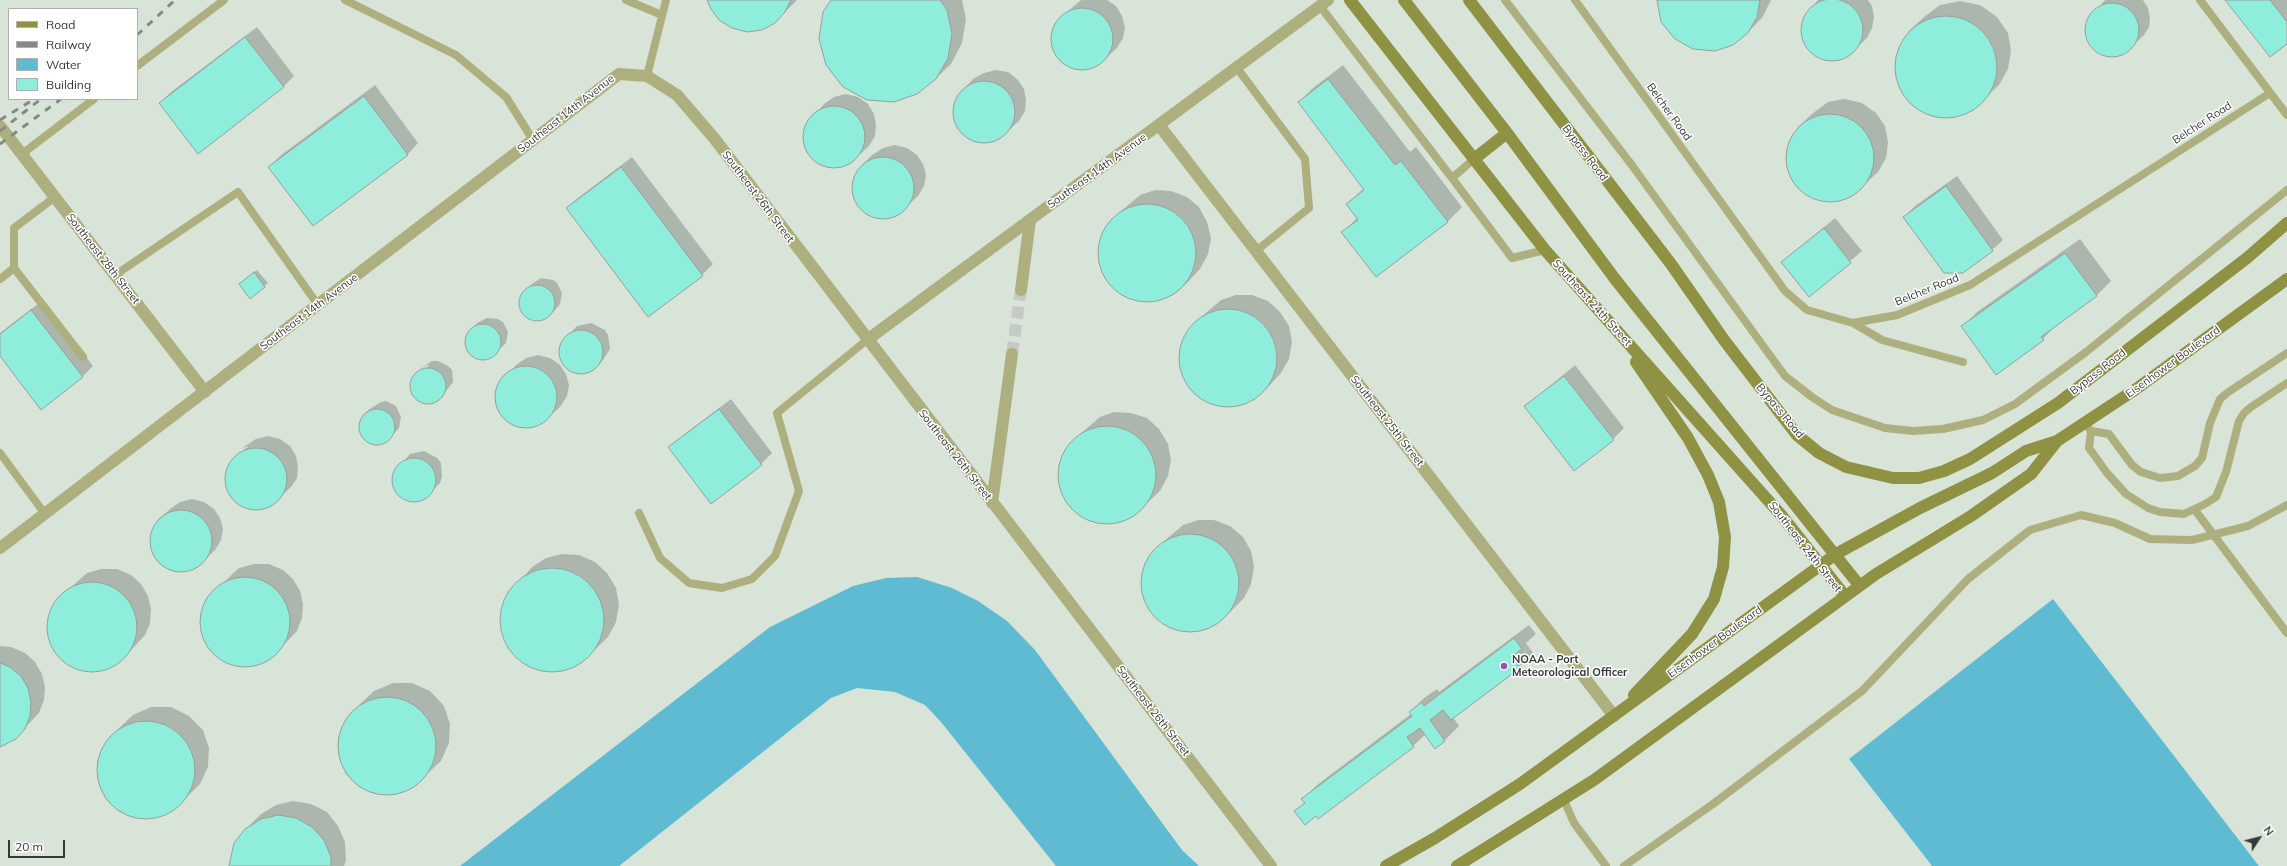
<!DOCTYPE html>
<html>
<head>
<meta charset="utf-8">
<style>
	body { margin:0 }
	#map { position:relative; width:2287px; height:866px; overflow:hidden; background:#e9eee9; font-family:Mulish,sans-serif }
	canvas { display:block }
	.legend { position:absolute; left:8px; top:8px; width:130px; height:92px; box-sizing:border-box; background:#fff; border:1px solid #afafaf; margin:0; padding:5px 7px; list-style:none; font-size:12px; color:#363836 }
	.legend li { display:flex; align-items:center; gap:8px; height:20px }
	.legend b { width:20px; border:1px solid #afafaf }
	.north { position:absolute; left:2239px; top:818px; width:40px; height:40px; -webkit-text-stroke:3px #fff; paint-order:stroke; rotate:54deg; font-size:11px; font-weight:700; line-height:16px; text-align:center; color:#363836 }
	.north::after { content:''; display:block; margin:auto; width:14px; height:18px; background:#363836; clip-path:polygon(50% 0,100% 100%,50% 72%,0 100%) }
	.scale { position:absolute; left:8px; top:840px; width:57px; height:18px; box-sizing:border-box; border:2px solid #363836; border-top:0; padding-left:5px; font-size:12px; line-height:14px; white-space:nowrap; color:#363836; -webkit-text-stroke:3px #fff; paint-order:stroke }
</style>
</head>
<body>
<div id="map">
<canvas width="2287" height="866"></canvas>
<ul class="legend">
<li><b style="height:5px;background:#8e9242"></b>Road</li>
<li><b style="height:5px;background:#868a86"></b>Railway</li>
<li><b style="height:11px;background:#5ebbd1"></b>Water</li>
<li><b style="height:11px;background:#8feddb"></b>Building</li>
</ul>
<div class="north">N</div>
<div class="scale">20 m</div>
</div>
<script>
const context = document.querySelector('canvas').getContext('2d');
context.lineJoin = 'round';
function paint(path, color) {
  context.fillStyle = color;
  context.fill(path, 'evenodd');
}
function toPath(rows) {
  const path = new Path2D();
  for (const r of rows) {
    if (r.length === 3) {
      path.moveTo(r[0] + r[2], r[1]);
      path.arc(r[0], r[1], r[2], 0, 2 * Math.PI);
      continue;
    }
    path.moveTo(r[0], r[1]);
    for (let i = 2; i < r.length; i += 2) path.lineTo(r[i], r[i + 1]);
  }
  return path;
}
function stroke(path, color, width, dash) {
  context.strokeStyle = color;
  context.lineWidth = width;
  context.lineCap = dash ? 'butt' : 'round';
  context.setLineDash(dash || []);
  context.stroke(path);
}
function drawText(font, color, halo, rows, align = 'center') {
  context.font = font + ' Mulish,sans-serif';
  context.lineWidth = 3;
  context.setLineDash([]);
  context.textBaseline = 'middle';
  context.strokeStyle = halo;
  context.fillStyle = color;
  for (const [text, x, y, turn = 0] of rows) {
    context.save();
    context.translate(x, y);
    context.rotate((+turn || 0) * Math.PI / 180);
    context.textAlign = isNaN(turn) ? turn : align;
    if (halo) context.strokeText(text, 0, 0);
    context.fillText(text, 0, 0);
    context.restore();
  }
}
paint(toPath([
	[0,0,2287,0,2287,866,2259,866,2053,600,1849,759,1932,866,0,866],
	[9,9,137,9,137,99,9,99]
]), '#d9e4d9');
paint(toPath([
	[917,577,952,588,978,601,1007,621,1035,650,1182,850,1199,866,1056,866,941,722,925,705,895,692,857,688,831,698,619,866,460,866,770,627,853,586,886,578],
	[2053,599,2259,866,1932,866,1849,759]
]), '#5ebbd1');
paint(toPath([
	[709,0,797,0,774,23],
	[832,0,962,0,966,19,962,43,951,64,936,78],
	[1081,0,1107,0,1116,6,1122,16,1125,27,1123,38,1117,48,1097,66,1086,69,1074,68,1063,62,1055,53,1052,40,1053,28,1060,18],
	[1658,0,1771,0,1762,18,1747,33,1662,22],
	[1818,0,1868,0,1872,6,1874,17,1872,28,1867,38,1847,56,1836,60,1823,59,1812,53,1805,43,1801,31,1803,18],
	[2105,0,2143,0,2148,8,2150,18,2149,27,2144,35,2125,53,2116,56,2105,55,2096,50,2089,41,2086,31,2088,20],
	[2226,0,2287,0,2287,43],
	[1960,1,1980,5,1997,17,2008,33,2011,51,2008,69,1999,85,1970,112,1952,118,1931,116,1913,106,1900,90,1895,69,1898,49,1909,31,1924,17,1940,5],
	[257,27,294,76,283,87,160,103,171,92],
	[1343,65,1410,152,1416,147,1462,207,1447,222,1343,232,1357,218,1347,204,1364,188,1299,102,1313,88],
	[996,70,1008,72,1018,80,1024,89,1026,100,1025,111,1019,121,999,139,988,143,976,142,965,136,957,126,953,114,955,101,962,91,973,79,984,73],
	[375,85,418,143,408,154,313,225,269,167,280,156],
	[846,94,858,97,868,104,874,114,876,125,875,136,869,146,849,164,838,167,826,166,815,160,807,151,804,138,806,126,824,104,834,97],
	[1845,99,1862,103,1876,113,1885,126,1888,142,1886,158,1878,172,1851,197,1836,202,1818,200,1802,191,1791,177,1786,160,1789,142,1798,127,1813,113,1828,102],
	[895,145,907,148,917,155,923,164,926,175,924,186,918,196,898,214,888,218,875,217,864,211,856,201,853,189,855,177,861,166,872,155,883,148],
	[632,157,713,264,702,275,567,208,578,198],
	[1957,176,2003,240,1992,250,1904,217,1915,206],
	[1155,190,1171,191,1187,197,1199,207,1207,222,1211,238,1208,254,1200,269,1186,284,1173,295,1159,301,1143,302,1128,298,1115,290,1105,278,1099,263,1099,247,1103,232,1112,219,1140,195],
	[1835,218,1862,251,1809,296,1782,262],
	[2080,239,2111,281,2097,295,2057,324,2043,339,1962,327,1977,312],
	[257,270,268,283,264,286,243,281],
	[541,278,553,280,557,283,562,293,560,304,556,309,549,316,538,320,527,317,520,308,521,296,532,284],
	[1236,295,1252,295,1268,301,1280,312,1289,326,1292,342,1289,359,1281,373,1267,388,1254,399,1240,406,1224,407,1209,403,1196,394,1186,382,1180,367,1180,352,1184,337,1193,324,1221,300],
	[43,300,93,366,83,376,0,355,0,333],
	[487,318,498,319,503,322,508,332,506,343,489,359,484,360,473,356,466,347,467,336,477,323],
	[591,323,605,330,608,335,610,349,603,360,596,368,584,374,577,373,565,366,561,360,560,345,577,326],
	[538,355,550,358,560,365,566,374,569,385,567,396,561,406,541,424,531,428,518,427,507,421,499,411,496,399,498,387,516,365,526,358],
	[432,361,438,361,448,366,452,370,453,382,440,399,429,403,418,400,414,396,411,385,415,374,429,366,428,365,420,369],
	[1575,365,1624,428,1613,439,1525,407],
	[731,399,772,453,761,464,670,448,681,437],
	[386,401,396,406,401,417,399,428,388,440,377,444,366,441,362,437,359,426,363,415,371,408,381,402],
	[1114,412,1131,413,1147,418,1159,429,1168,444,1171,460,1168,476,1160,491,1145,505,1133,517,1119,523,1103,524,1088,520,1075,512,1065,500,1059,485,1059,469,1063,454,1072,441,1100,417],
	[268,436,280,439,290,446,296,456,298,467,297,478,291,487,271,506,260,509,248,508,237,502,229,492,226,480,227,468,240,452,240,453,248,447,247,446,242,450,245,446,256,439],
	[424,451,437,458,441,463,442,477,440,483,423,500,410,501,398,494,394,488,393,474,410,454],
	[192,499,204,502,214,509,220,518,223,529,221,540,215,550,195,569,185,572,172,571,161,565,153,555,150,543,152,531,158,520,170,509,180,502],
	[1198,520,1214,520,1230,526,1243,537,1251,551,1254,567,1251,584,1244,598,1229,613,1216,624,1202,630,1186,632,1171,628,1158,619,1148,607,1143,592,1142,577,1146,562,1155,549,1183,525],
	[562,554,579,555,595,562,607,573,616,588,619,605,616,622,608,637,581,663,565,670,548,671,532,667,517,658,507,645,501,629,501,612,507,596,532,567,546,558],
	[254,564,269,564,283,570,293,579,300,591,303,604,302,618,297,631,273,656,262,663,248,666,235,665,221,659,210,649,202,635,201,620,204,605,212,593,239,568],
	[101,569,117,569,131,575,141,584,148,596,151,609,150,623,145,635,121,661,109,668,96,671,83,670,69,664,57,654,50,640,48,625,52,610,60,597,87,573],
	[1529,625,1536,634,1526,643,1533,653,1519,667,1453,717,1459,726,1445,740,1435,747,1426,734,1413,746,1316,815,1296,811,1305,802,1303,799,1317,785,1411,714,1410,712,1424,698,1437,689,1439,692],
	[0,646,11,647,25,653,35,662,42,674,45,687,44,700,39,713,15,738,0,746],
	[393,683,412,683,430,691,444,706,450,724,449,743,441,761,412,788,395,795,376,794,359,787,346,774,339,757,338,738,345,720,359,705,374,691],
	[151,707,171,707,189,716,203,730,209,748,208,767,200,784,171,812,154,818,136,818,118,811,105,798,98,781,97,762,105,744,118,729,133,715],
	[293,801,311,804,327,812,338,826,345,842,346,860,344,866,230,866,235,843,246,829,261,814,276,805]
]), '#0003');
const building = toPath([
	[1832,30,31],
	[707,0,791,0,785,12,775,23,762,30,747,32,732,28,719,20,711,9,707,0],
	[831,0,940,0,947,10,952,34,948,58,936,79,917,94,894,102,867,100,843,87,826,65,819,39,823,12,831,0],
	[1657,0,1760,0,1757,17,1748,33,1733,45,1715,51,1693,49,1675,39,1661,22,1657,0],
	[2225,0,2270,0,2287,22,2287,44,2270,57,2225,0],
	[2112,30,27],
	[1082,39,31],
	[1946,67,51],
	[245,37,284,87,198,154,159,103,245,37],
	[1328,79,1395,165,1401,161,1448,222,1376,277,1341,232,1358,220,1346,204,1364,190,1298,102,1328,79],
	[984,112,31],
	[364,96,408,155,313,226,268,167,364,96],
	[834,137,31],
	[1830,158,44],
	[883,188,31],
	[621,167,703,276,648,317,566,208,621,167],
	[1946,186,1993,251,1963,273,1944,273,1903,217,1946,186],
	[1147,253,49],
	[1824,228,1851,263,1809,297,1781,262,1824,228],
	[2065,253,2097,296,2041,337,2044,340,1996,375,1961,326,2065,253],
	[254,272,265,287,250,299,239,284,254,272],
	[537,303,18],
	[1228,358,49],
	[31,310,83,377,41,410,0,356,0,334,31,310],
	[483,342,18],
	[581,352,22],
	[526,397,31],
	[428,386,18],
	[1564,376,1614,440,1574,471,1524,406,1564,376],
	[377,427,18],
	[719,409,762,465,711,504,668,447,719,409],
	[1107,475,49],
	[256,479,31],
	[414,480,22],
	[181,541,31],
	[1190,583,49],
	[552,620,52],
	[245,622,45],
	[92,627,45],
	[1514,638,1522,649,1511,657,1520,668,1451,720,1443,710,1430,720,1445,741,1435,749,1420,728,1407,737,1414,747,1318,819,1316,816,1305,825,1294,811,1305,803,1301,799,1412,716,1409,712,1422,702,1424,706,1514,638],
	[0,663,10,667,21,676,28,688,31,702,30,716,25,729,16,739,0,747,0,663],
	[387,746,49],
	[146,770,49],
	[278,815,296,818,312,827,324,840,331,857,331,866,229,866,234,843,245,829,261,819,278,815]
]);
paint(building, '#8feddb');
stroke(building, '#989f9d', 1);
stroke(toPath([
	[1012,354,1021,290]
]), '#c5cac5', 12, [12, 6]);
stroke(toPath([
	[345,0,456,55,506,97,533,140],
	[626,0,662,15],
	[1505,0,1631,164,1785,376,1812,397,1832,410,1885,428,1913,431,1943,429,1983,420,2015,404,2086,352,2287,190],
	[1575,0,1785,291,1807,310,1853,323,1897,315,1970,285,2270,93],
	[2200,0,2287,115],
	[1320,6,1452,178,1474,159],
	[137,66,224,0],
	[1237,68,1305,159,1309,208,1256,251],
	[647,76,666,0],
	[22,154,94,99],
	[1452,178,1512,258,1545,250],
	[14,268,83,357],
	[115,275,238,192,318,305],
	[0,279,14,268,14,228,55,197],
	[1853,323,1882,340,1963,362],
	[2085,423,2091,431,2089,448,2107,473,2126,494,2148,508,2160,512,2184,514,2205,504,2216,497,2226,472,2239,421,2244,413,2251,407,2287,383],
	[2091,431,2109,434,2132,465,2141,472,2160,478,2178,476,2195,466,2202,458,2210,423,2220,399,2227,393,2287,353],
	[0,453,45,514],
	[2195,510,2287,633],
	[639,513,660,558,689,583,722,588,752,579,775,556,799,491,777,413,867,340],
	[1564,800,1574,823,1606,866],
	[1624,866,1713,804,1862,691,1968,579,2030,530,2081,515,2115,523,2150,539,2192,540,2248,526,2287,505]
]), '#adb07e', 8);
stroke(toPath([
	[1159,125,1614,716],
	[0,126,205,392],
	[1021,290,1030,220],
	[867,340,1328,0],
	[992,503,1012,354],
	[0,548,619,74,647,76,677,95,714,138,1271,866]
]), '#adb07e', 12);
stroke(toPath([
	[1350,0,1545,250,1782,516,1845,596],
	[1404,0,1507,133,1615,279,1859,585],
	[1469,0,1671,264,1724,340,1797,435,1819,453,1846,467,1893,478,1919,478,1944,471,1970,459,2058,403,2247,258,2287,223],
	[1474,159,1507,133],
	[1634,695,1692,634,1714,599,1723,567,1725,537,1719,502,1708,475,1688,438,1636,362],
	[1386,866,1435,838,1520,784,1836,554,1920,508,1992,473,2026,451,2057,441,2136,389,2287,279],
	[1457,866,1594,780,1876,574,1971,516,2031,474,2057,441]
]), '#8e9242', 12);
stroke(toPath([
	[137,35,175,0],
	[0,120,31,101],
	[0,131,41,99],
	[0,144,61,99]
]), '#868a86', 3, [7, 7]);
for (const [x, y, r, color] of [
	[1504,666,4,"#a14bb9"]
]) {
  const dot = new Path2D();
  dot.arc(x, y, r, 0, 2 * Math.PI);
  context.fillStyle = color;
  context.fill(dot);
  stroke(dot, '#fff', 1.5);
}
drawText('11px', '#363836', '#fff', [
	["Belcher Road",1669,112,54],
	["Southeast 14th Avenue",566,114,-38],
	["Belcher Road",2202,123,-33],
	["Bypass Road",1585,153,53],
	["Southeast 14th Avenue",1097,171,-36],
	["Southeast 26th Street",758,197,53],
	["Southeast 28th Street",103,259,52],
	["Belcher Road",1927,290,-22],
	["Southeast 24th Street",1592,303,48],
	["Southeast 14th Avenue",309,312,-37],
	["Eisenhower Boulevard",2173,362,-36],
	["Bypass Road",2098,372,-38],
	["Bypass Road",1780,411,50],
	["Southeast 25th Street",1387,421,52],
	["Southeast 26th Street",955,455,52],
	["Southeast 24th Street",1805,547,52],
	["Eisenhower Boulevard",1715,642,-36],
	["Southeast 26th Street",1153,711,52]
]);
drawText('bold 11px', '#363836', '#fff', [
	["NOAA - Port",1512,660],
	["Meteorological Officer",1512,673]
], 'left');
</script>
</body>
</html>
